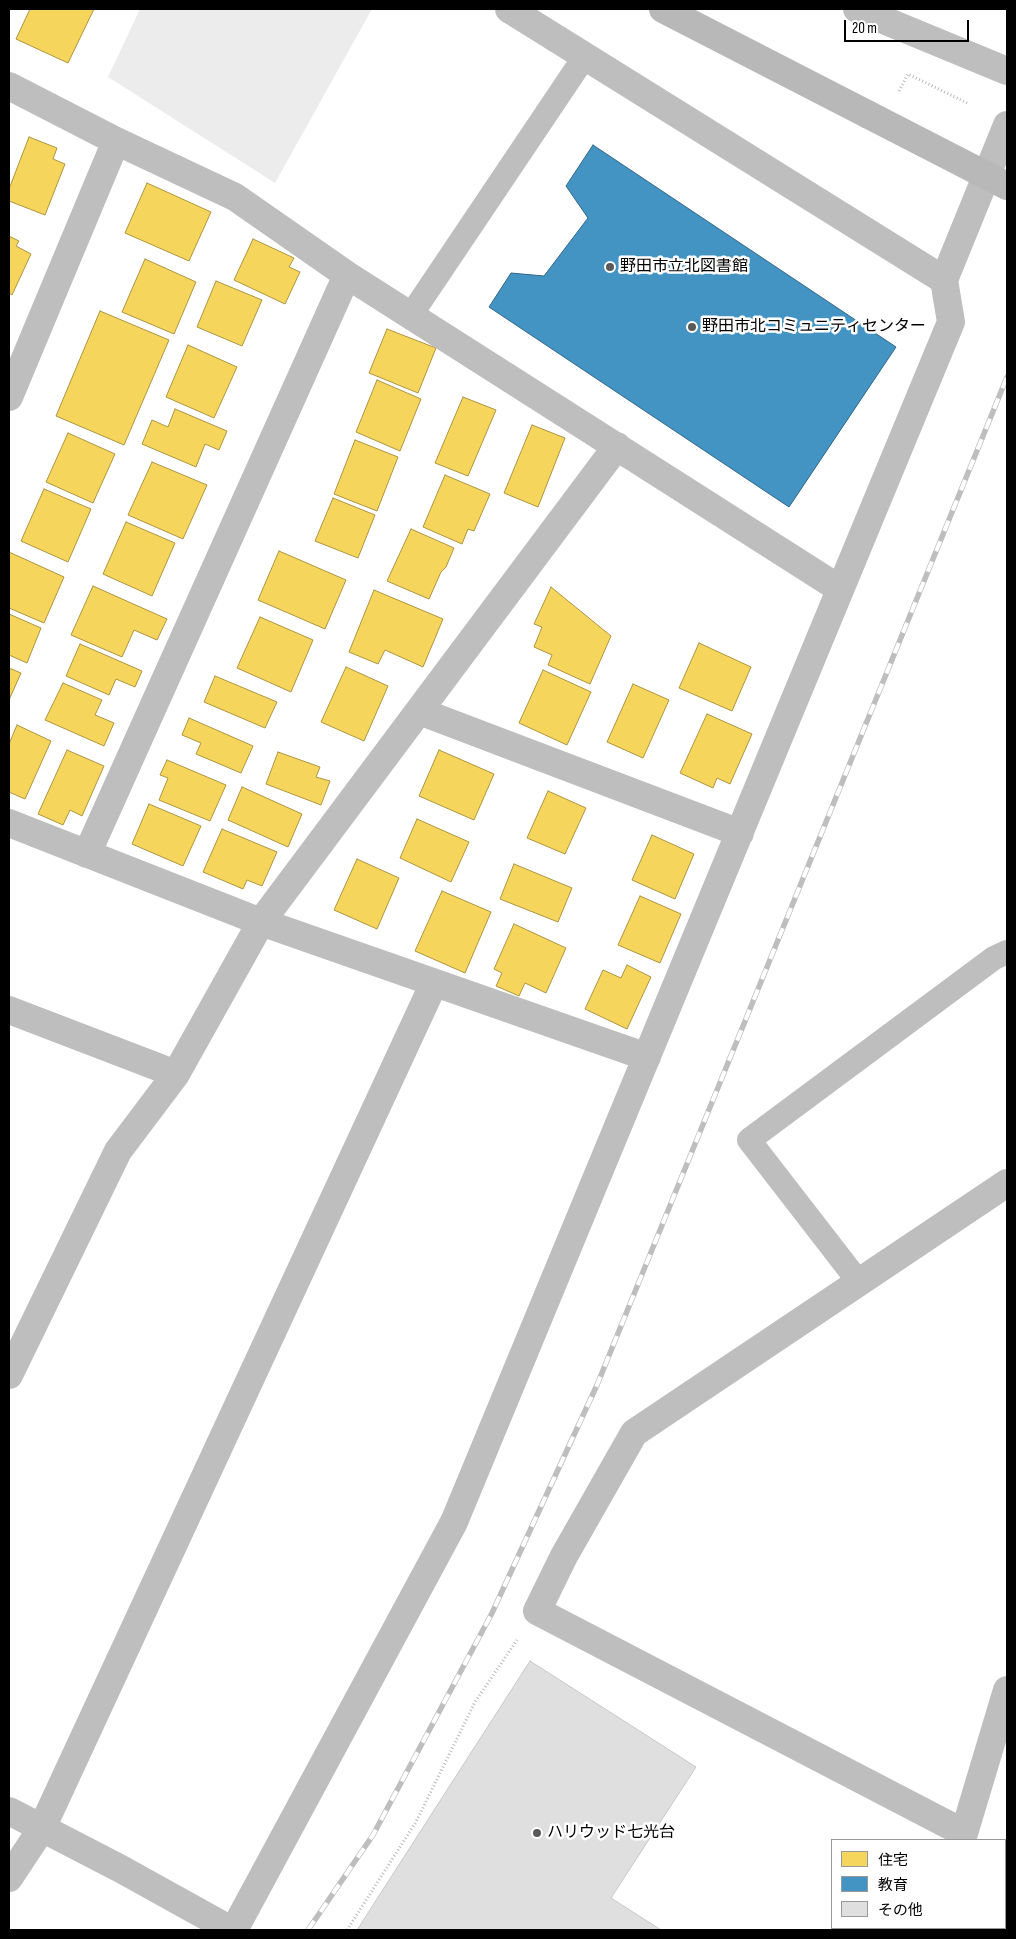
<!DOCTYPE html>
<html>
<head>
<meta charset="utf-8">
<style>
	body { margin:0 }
	#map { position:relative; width:1016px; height:1939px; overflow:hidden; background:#fff; font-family:"Sofia Sans Condensed","Noto Sans JP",sans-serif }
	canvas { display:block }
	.frame { position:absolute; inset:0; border:10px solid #000; pointer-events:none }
	.legend { position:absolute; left:831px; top:1839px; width:175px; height:90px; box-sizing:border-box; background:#fff; border:1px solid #999; margin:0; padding:6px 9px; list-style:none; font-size:15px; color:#000 }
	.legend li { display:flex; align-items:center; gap:10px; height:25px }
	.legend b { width:25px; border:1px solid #999 }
	.scale { position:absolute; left:844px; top:20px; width:125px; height:22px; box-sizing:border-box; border:2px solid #000; border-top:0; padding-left:6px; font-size:15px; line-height:18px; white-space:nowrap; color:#000; -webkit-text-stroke:4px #fff; paint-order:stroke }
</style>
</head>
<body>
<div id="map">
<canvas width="1016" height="1939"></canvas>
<div class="frame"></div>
<ul class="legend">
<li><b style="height:14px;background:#f6d55c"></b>住宅</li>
<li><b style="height:14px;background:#4393c3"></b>教育</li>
<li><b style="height:14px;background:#dfdfdf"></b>その他</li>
</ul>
<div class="scale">20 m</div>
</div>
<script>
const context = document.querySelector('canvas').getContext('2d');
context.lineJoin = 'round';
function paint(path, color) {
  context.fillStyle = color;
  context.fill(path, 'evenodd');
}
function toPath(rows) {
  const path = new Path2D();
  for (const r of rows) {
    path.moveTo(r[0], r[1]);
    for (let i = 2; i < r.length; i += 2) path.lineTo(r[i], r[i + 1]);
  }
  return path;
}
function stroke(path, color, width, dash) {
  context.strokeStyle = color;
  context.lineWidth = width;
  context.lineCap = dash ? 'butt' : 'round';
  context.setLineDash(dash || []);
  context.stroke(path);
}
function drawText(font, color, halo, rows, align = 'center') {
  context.font = font + ' "Sofia Sans Condensed","Noto Sans JP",sans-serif';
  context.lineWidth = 5;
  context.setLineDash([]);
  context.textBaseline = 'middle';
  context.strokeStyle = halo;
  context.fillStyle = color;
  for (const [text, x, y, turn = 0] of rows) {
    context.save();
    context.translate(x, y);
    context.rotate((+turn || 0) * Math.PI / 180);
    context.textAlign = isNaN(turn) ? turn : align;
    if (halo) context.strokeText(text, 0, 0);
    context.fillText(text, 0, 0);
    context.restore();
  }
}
paint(toPath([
	[140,9,372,9,275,183,108,77]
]), '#ececec');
const homes = toPath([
	[30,9,94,9,68,63,16,39,30,9],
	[29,137,57,148,53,159,65,164,45,215,9,201,9,189,29,137],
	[147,183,211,212,189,261,125,233,147,183],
	[9,236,19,241,16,246,31,254,12,295,9,293,9,236],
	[253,239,294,258,289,267,300,272,285,304,234,280,253,239],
	[145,259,196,282,174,334,122,312,145,259],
	[216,281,262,300,242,346,197,327,216,281],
	[100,311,169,340,124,445,56,416,100,311],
	[387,329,436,348,418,393,369,373,387,329],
	[188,345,237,367,214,418,166,397,188,345],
	[377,380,421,399,400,451,356,432,377,380],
	[463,397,496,410,468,476,435,463,463,397],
	[175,409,227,431,219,450,205,444,196,467,142,444,152,420,168,427,175,409],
	[532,425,565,438,538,507,504,493,532,425],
	[68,433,115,454,93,503,46,482,68,433],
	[355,440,398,457,377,511,334,494,355,440],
	[152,462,207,485,183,539,128,515,152,462],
	[445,475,490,494,474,531,468,529,462,544,423,527,445,475],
	[44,489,91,509,68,562,21,541,44,489],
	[333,498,375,515,358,558,315,541,333,498],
	[126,522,175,543,152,596,103,574,126,522],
	[411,529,454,548,446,567,441,572,429,599,387,581,411,529],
	[279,551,346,580,325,629,258,600,279,551],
	[9,552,64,577,44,623,9,608,9,552],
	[93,586,167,619,157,640,134,630,122,657,71,635,93,586],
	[551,587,611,636,590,684,548,665,552,655,534,647,542,627,534,624,551,587],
	[374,590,443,619,423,667,385,650,378,664,349,652,374,590],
	[9,614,41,628,27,663,9,655,9,614],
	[260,617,313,640,291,692,237,668,260,617],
	[699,643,751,667,732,711,679,688,699,643],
	[80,644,142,671,135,687,116,679,109,695,66,676,80,644],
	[346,667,388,686,364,741,321,722,346,667],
	[9,668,21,673,9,700,9,668],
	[543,670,591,692,567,745,519,723,543,670],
	[215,676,277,702,265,728,204,702,215,676],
	[63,683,102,700,95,715,114,723,104,746,45,720,63,683],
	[633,684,669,700,643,758,607,742,633,684],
	[707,714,752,734,730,784,717,778,713,788,680,773,707,714],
	[189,718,253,746,241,773,196,754,201,743,182,735,189,718],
	[17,725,51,741,25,799,9,792,9,744,17,725],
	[67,750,104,766,82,816,70,810,63,825,38,814,67,750],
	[439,750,494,774,474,820,419,796,439,750],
	[278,752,320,767,316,777,330,781,321,805,266,784,278,752],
	[167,760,226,785,210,821,159,800,168,778,160,775,167,760],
	[242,787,302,814,288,847,228,820,242,787],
	[548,791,586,808,565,854,527,838,548,791],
	[149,804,201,826,183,866,132,844,149,804],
	[417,819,469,842,451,882,400,858,417,819],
	[222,829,277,852,262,886,247,880,243,889,203,872,222,829],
	[652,835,694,854,675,899,632,880,652,835],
	[357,859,399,878,377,929,334,910,357,859],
	[514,864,572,888,558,922,500,899,514,864],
	[442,891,491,912,465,973,415,951,442,891],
	[640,896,681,914,660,963,618,945,640,896],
	[514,924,566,948,546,993,525,983,519,996,496,986,502,973,494,969,514,924],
	[627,965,651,977,627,1029,585,1009,603,970,621,978,627,965]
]);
paint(homes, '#f6d55c');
stroke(homes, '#ac9540', 1);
const schools = toPath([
	[593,145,896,347,789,507,489,307,511,273,544,276,588,218,566,186,593,145]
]);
paint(schools, '#4393c3');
stroke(schools, '#2f6788', 1);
const building = toPath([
	[530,1661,696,1767,611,1898,661,1930,357,1930,530,1661],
	[1005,1879,1007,1880,1007,1930,974,1930,966,1928,1005,1928,1005,1879]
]);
paint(building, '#dfdfdf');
stroke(building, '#c7c7c7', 1);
stroke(toPath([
	[899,91,908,74,969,104],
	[347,1930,416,1822,475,1702,517,1640]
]), '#b9b9b9', 3, [1, 2.5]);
stroke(toPath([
	[411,315,585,56],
	[858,1281,749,1140,994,958,1007,952]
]), '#bebebe', 24);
stroke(toPath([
	[509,9,944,280],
	[857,9,1007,71],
	[9,86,116,141,235,197,347,275,840,589],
	[9,397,116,141],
	[419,711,740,833],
	[9,823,261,922,647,1057],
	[87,854,347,275],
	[9,1010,176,1074],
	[9,1375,118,1151,176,1074,261,922,617,446],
	[9,1811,121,1869,231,1930],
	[964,1833,537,1611,564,1556,634,1433,1007,1183],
	[962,1840,1007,1690],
	[9,1878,42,1828,434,983],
	[234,1930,454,1522,951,322,944,280,1007,125],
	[933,1930,933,1928]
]), '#bebebe', 28);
stroke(toPath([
	[663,9,867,114]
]), '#b8b8b8', 28);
const rail = toPath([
	[308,1930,373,1835,492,1613,597,1385,1007,377]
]);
stroke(rail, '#bebebe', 5.5);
stroke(rail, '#fff', 4, [11]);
stroke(toPath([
	[867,114,1007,186]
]), '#b8b8b8', 28);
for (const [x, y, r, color] of [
	[610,267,5,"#595959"],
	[692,327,5,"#595959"],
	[537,1833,5,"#595959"]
]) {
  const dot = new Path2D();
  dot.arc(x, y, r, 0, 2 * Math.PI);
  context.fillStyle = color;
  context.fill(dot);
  stroke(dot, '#fff', 2);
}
drawText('16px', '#000', '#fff', [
	["野田市立北図書館",620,267],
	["野田市北コミュニティセンター",702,327],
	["ハリウッド七光台",547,1833]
], 'left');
</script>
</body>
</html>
